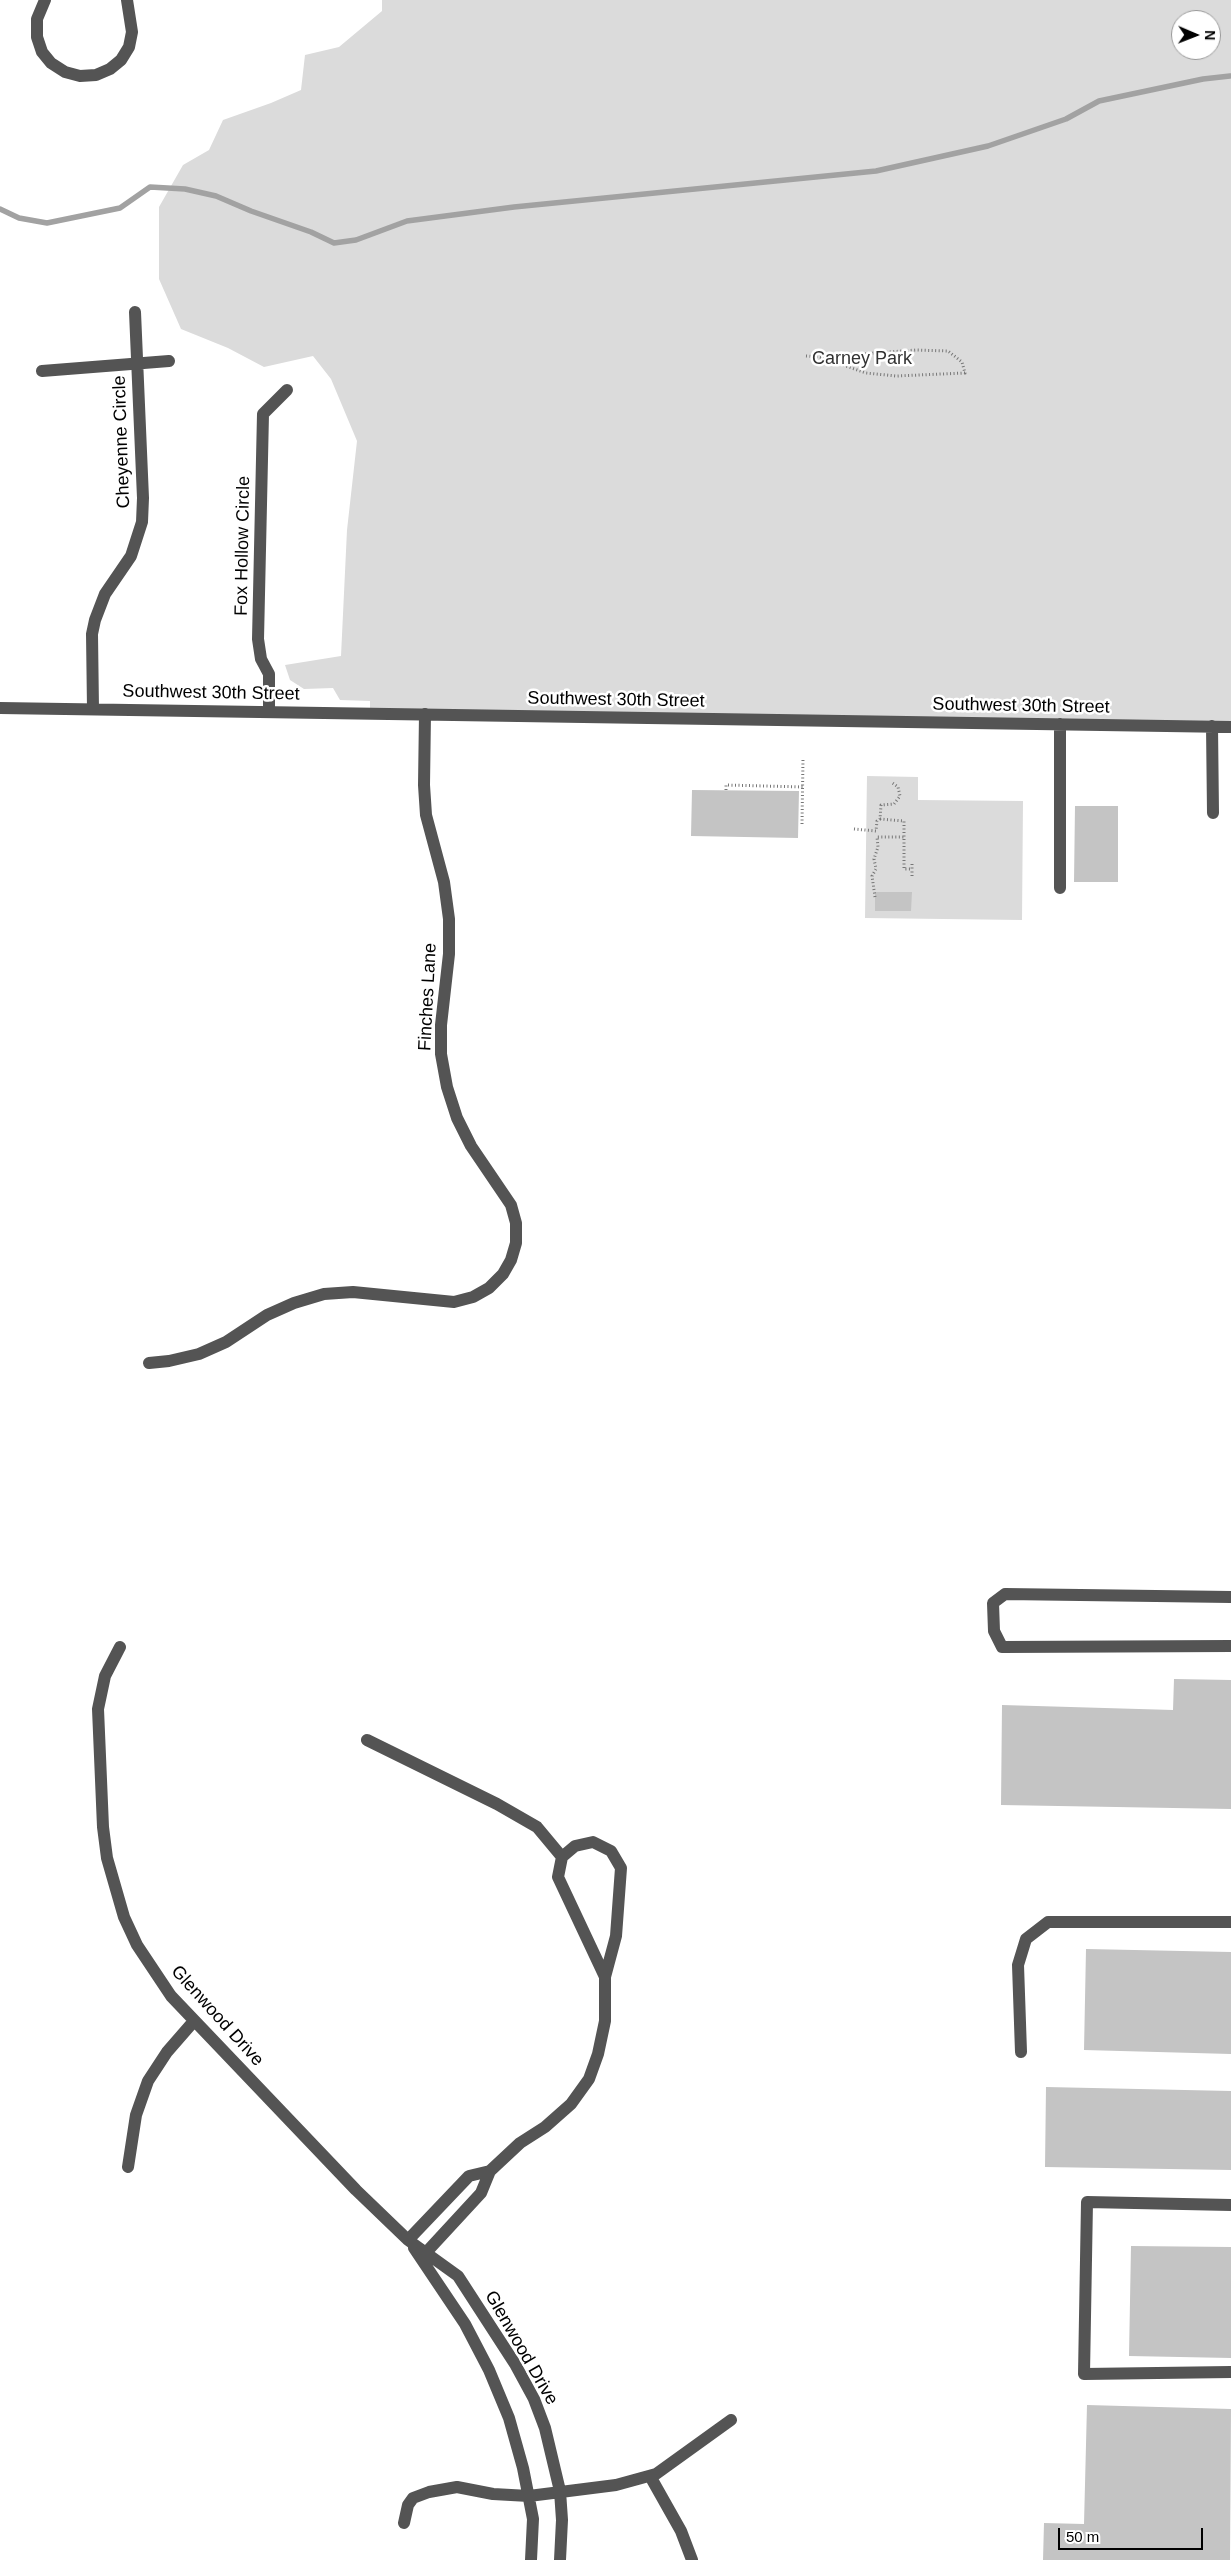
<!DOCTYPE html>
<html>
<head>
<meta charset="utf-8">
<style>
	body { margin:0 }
	#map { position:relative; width:1231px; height:2560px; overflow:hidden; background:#fff; font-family:Arial,sans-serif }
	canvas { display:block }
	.north { position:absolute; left:1171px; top:10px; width:50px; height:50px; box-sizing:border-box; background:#fff; border:1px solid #999; border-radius:50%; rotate:91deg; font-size:14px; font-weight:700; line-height:20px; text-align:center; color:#000 }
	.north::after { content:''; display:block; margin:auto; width:18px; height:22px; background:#000; clip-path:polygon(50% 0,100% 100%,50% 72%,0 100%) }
	.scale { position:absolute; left:1058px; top:2528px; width:145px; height:22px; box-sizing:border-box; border:2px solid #000; border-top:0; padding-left:6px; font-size:15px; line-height:18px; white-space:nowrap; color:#000; -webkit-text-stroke:4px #fff; paint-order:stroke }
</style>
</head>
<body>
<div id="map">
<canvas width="1231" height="2560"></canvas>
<div class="north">N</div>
<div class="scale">50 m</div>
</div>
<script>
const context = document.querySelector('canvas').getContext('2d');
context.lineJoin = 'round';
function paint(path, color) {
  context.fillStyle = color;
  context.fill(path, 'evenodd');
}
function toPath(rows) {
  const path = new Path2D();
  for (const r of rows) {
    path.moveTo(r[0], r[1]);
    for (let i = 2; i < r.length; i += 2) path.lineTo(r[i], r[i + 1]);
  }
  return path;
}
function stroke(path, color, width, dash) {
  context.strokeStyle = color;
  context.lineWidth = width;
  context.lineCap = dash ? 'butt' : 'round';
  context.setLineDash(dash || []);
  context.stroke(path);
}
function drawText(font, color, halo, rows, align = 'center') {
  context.font = font + ' Arial,sans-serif';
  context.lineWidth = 5;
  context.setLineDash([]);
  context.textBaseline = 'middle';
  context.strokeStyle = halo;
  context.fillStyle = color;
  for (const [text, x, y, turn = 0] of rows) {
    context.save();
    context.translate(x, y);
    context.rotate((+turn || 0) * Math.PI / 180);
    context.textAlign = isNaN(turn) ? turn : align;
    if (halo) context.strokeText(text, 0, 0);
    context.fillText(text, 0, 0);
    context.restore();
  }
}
paint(toPath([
	[382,0,1231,0,1231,721,665,718,370,711,370,701,340,700,333,688,304,689,290,680,285,665,341,656,347,530,357,441,331,379,313,356,264,367,228,348,181,329,159,279,159,207,183,165,209,150,223,120,271,103,301,90,305,55,339,47,382,11],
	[1181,20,1211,20,1211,50,1181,50],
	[867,776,918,777,918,800,1023,801,1022,920,865,918]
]), '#dbdbdb');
stroke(toPath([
	[0,209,19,218,47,223,120,208,150,187,185,189,216,196,251,211,311,232,334,243,356,240,407,221,514,207,876,171,988,146,1066,119,1099,101,1203,79,1230,76]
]), '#a2a2a2', 5.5);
paint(toPath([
	[692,790,799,791,798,838,691,836],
	[1075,806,1118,806,1118,882,1074,882],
	[875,892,912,892,911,911,875,911],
	[1174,1679,1231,1680,1231,1809,1001,1805,1002,1705,1173,1710],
	[1086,1949,1231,1952,1231,2054,1084,2050],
	[1046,2087,1231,2091,1231,2170,1045,2167],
	[1131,2246,1231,2247,1231,2358,1129,2356],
	[1087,2405,1231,2409,1230,2560,1043,2560,1044,2523,1084,2524]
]), '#c4c4c4');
stroke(toPath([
	[806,356,820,357,866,373,896,376,965,373,962,362,948,351,916,350,820,357],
	[726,790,726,785,803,787],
	[880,819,904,821,904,869,912,869,912,862],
	[802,824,803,758],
	[854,829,876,831,877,821,880,819,881,805,894,804,900,796,898,787,891,782],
	[912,876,912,869],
	[875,897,872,876,876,869,874,859,878,847,877,837,904,837]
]), '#767676', 3, [1, 2.5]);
stroke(toPath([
	[45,0,37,19,37,37,42,52,51,63,65,72,80,76,96,75,110,69,121,60,129,47,132,32,127,0],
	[42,371,169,361],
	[0,708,1231,727],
	[93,709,92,634,95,620,105,594,131,556,142,522,143,498,135,312],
	[269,710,269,674,261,659,258,639,263,414,287,390],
	[1060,724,1060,888],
	[1212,726,1213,813],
	[149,1363,169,1361,199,1354,226,1342,267,1315,294,1303,324,1294,353,1292,454,1302,473,1297,489,1288,503,1274,511,1260,516,1243,516,1223,511,1205,471,1146,457,1118,447,1087,441,1054,441,1025,449,954,449,919,444,882,426,815,424,785,425,714],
	[1231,1597,1005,1594,993,1603,994,1631,1002,1647,1231,1646],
	[120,1647,105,1676,98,1709,103,1827,107,1858,124,1917,137,1945,171,1996,356,2190,408,2240,458,2276,515,2364,534,2399,545,2428,560,2491,562,2520,560,2560],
	[367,1740,497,1804,537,1827,562,1857],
	[1021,2052,1018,1965,1026,1939,1048,1922,1231,1922],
	[128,2167,136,2115,148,2081,167,2052,194,2021],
	[1231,2205,1087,2202,1084,2374,1231,2372],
	[408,2240,469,2176,490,2171,520,2143,545,2127,571,2104,589,2079,598,2054,605,2021,605,1977,616,1936,621,1868,611,1851,593,1842,575,1846,562,1857,558,1877,605,1977],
	[414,2248,465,2324,489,2370,509,2418,523,2468,533,2519,531,2560],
	[421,2258,481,2193,490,2171],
	[650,2476,681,2531,692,2560],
	[404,2523,408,2505,413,2498,429,2492,457,2487,493,2494,529,2496,616,2485,656,2474,731,2420]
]), '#545454', 12);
drawText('18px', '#323232', '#fff', [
	["Carney Park",862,359]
]);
drawText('18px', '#000', '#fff', [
	["Cheyenne Circle",122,442,-92],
	["Fox Hollow Circle",243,546,-89],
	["Southwest 30th Street",211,693,1],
	["Southwest 30th Street",616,700,1],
	["Southwest 30th Street",1021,706,1],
	["Finches Lane",428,997,-87],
	["Glenwood Drive",217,2016,48],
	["Glenwood Drive",521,2348,60]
]);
</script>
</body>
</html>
